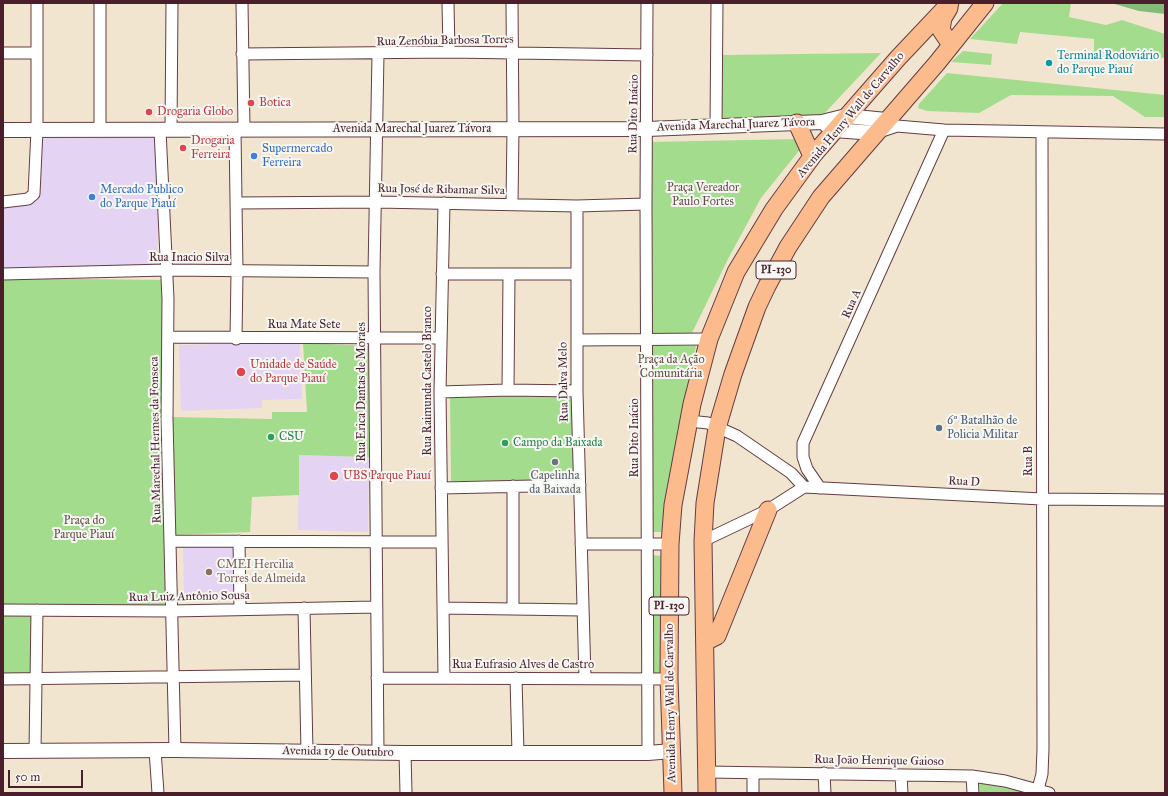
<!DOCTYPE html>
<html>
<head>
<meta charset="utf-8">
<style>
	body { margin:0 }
	#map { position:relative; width:1168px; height:796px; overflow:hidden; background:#f2e5cf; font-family:"IM FELL Great Primer",serif }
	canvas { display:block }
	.frame { position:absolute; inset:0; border:4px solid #4a1f2b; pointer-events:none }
	.scale { position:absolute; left:8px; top:770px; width:75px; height:18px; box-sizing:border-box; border:2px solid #4a1f2b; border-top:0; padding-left:5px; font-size:12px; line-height:14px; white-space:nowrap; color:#4a1f2b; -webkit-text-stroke:3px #f6f6f2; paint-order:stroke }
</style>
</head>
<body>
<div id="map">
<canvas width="1168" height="796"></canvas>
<div class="frame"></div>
<div class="scale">50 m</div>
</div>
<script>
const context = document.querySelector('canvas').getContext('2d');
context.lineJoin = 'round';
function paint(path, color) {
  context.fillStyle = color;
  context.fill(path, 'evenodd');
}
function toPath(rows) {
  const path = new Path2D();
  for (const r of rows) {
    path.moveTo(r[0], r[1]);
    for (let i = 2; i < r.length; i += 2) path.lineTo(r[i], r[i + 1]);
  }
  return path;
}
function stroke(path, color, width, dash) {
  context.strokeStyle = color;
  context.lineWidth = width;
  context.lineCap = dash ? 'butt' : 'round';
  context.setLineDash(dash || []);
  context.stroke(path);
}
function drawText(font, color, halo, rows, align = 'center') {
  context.font = font + ' "IM FELL Great Primer",serif';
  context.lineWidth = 4;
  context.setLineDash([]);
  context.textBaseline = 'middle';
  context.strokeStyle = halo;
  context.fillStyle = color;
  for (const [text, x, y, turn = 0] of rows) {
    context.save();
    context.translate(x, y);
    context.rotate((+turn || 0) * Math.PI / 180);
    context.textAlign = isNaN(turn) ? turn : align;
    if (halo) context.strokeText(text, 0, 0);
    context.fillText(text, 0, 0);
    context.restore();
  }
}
paint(toPath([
	[34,134,157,134,158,271,3,273,3,205,22,205,32,190],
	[300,342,302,399,262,400,262,408,181,411,179,345],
	[299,455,369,457,368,532,298,530],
	[183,545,233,545,234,598,184,598]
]), '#e4d3f2');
paint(toPath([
	[1003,3,1071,3,1069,17,1106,25,1122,20,1165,34,1165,58,1094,52,1094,39,1020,32,1017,44,970,39],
	[963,51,992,54,991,65,951,62],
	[881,53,822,116,719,118,720,55],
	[947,73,1165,95,1165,117,1145,117,1113,96,1011,95,979,113,927,111,918,108,919,104],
	[797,139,802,147,761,198,728,259,692,333,651,333,649,142],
	[3,278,163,280,167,611,32,610,32,679,3,678],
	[303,343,371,346,369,457,299,455,299,495,252,497,250,532,174,535,172,417,272,419,272,412,307,412],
	[650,346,696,346,681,415,668,493,664,532,652,532],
	[450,394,574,394,575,480,451,481],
	[650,555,663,556,664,673,650,674],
	[979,782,1031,791,1030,793,980,793]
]), '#a4dc8e');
paint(toPath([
	[1111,3,1165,3,1165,14,1139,11]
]), '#83bc79');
const minor = toPath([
	[242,3,244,129],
	[448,3,449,52],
	[647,3,646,204,648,753],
	[3,53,37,53],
	[242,54,449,52,647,55],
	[716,126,717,3],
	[100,130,100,3],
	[160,130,168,299,167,419,175,750],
	[171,130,172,3],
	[235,130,237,272,236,339],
	[879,132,897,126,944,130,1165,134],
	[3,202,28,199,34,194,37,130,37,3],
	[236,203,377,202,577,206,646,204],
	[444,203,440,392,444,678],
	[512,204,513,129,512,3],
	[577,206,577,391,585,678],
	[3,274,167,270,374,272],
	[442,274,576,274],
	[168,337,440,338],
	[577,340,709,339],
	[508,390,509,274],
	[440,392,508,390,577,391],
	[689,421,708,423,737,436,791,473,804,487],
	[513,486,513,609],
	[441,488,580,485],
	[820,488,807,469,803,457,803,443,944,130],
	[171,541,442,542],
	[239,541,240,609],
	[703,541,768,510,804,487,1042,499,1165,500],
	[581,544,670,544],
	[304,608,307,752],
	[444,608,582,610],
	[3,610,172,611,376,607],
	[377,678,669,679],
	[516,678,518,753],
	[3,679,305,675],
	[155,750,158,793],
	[35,751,37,610],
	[378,753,374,272,378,54],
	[405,753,406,793],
	[706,772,972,776,1005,781,1049,793],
	[753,773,753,793],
	[824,773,825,793],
	[901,775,902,793],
	[972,776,973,793],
	[1037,793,1042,774,1043,749,1042,133]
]);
const tertiary = toPath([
	[827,126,834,130,875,133],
	[3,130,647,129,822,122,846,116,886,120],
	[3,751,175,750,405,753,648,753,672,751]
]);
const primary = toPath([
	[949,8,943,18,941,30,951,45],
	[797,123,812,156],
	[705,642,717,636,768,510],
	[673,793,669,679,670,544,673,505,692,404,709,339,736,272,774,209,814,154,898,58,950,3],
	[707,793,703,541,705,503,717,428,733,374,757,307,767,286,788,247,821,197,937,63,985,3]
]);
stroke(minor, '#633d44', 13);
stroke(tertiary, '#633d44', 16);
stroke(primary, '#633d44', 19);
stroke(minor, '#fff', 11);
stroke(tertiary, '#fff', 14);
stroke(primary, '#fbbb8d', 17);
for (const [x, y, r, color] of [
	[1049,63,4,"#0f9aa8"],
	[251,103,4,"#e0444e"],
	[149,112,4,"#e0444e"],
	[183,148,4,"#e0444e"],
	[254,156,4,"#3f7fe0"],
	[92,197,4,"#3f7fe0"],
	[241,372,5,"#e0444e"],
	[939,428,4,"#5c6f8a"],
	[271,437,4,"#2e9e5b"],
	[505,443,4,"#2e9e5b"],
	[555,462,4,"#6b7280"],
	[334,476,5,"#e0444e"],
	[209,572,4,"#8d6e63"]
]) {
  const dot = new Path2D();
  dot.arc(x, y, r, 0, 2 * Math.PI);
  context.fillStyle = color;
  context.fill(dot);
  stroke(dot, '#f6f6f2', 1.5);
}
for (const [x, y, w] of [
	[776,270,40],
	[669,606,40]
]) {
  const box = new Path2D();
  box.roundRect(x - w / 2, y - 9, w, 18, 3);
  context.fillStyle = '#f6f6f2';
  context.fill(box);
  stroke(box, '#4a1f2b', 1);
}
drawText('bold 11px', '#4a1f2b', null, [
	["PI-130",776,270],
	["PI-130",669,606]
]);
drawText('12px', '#4a1f2b', '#f6f6f2', [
	["Rua Zenóbia Barbosa Torres",445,41,-1],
	["Rua Dito Inácio",634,114,-89],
	["Avenida Henry Wall de Carvalho",851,115,-50],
	["Avenida Marechal Juarez Távora",736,125,-2],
	["Avenida Marechal Juarez Távora",412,129],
	["Rua José de Ribamar Silva",441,190,1],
	["Rua Inacio Silva",189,258],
	["Rua A",852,304,-66],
	["Rua Mate Sete",304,325],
	["Rua Raimunda Castelo Branco",428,381,-90],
	["Rua Dalva Melo",564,382,-91],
	["Rua Erica Dantas de Moraes",362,392,-90],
	["Rua Dito Inácio",635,438,-90],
	["Rua Marechal Hermes da Fonseca",156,440,-91],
	["Rua B",1029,461,-90],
	["Rua D",964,482,3],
	["Rua Luiz Antônio Sousa",189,597,-1],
	["Rua Eufrasio Alves de Castro",523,665],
	["Avenida Henry Wall de Carvalho",671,703,-91],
	["Avenida 19 de Outubro",338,752,1],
	["Rua João Henrique Gaioso",879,761,1]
]);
drawText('12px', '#0d838f', '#f6f6f2', [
	["Terminal Rodoviário",1057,56],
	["do Parque Piauí",1057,70]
], 'left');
drawText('12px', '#be3a42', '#f6f6f2', [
	["Botica",259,103],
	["Drogaria Globo",157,112],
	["Drogaria",191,141],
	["Ferreira",191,155],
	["Unidade de Saúde",250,365],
	["do Parque Piauí",250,379],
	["UBS Parque Piauí",343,476]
], 'left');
drawText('12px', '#366cbe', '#f6f6f2', [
	["Supermercado",262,149],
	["Ferreira",262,163],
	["Mercado Publico",100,190],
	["do Parque Piauí",100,204]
], 'left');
drawText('12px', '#604e44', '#f6f6f2', [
	["Praça Vereador",703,188],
	["Paulo Fortes",703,202],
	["Praça da Ação",671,360],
	["Comunitária",671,374],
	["Praça do",84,521],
	["Parque Piauí",84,535]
]);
drawText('12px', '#4e5e75', '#f6f6f2', [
	["6º Batalhão de",947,421],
	["Policia Militar",947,435]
], 'left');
drawText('12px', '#27864d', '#f6f6f2', [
	["CSU",279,437],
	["Campo da Baixada",513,443]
], 'left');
drawText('12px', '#5b616d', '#f6f6f2', [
	["Capelinha",555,476],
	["da Baixada",555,490]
]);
drawText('12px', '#785e54', '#f6f6f2', [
	["CMEI Hercilia",217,565],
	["Torres de Almeida",217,579]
], 'left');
</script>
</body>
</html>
